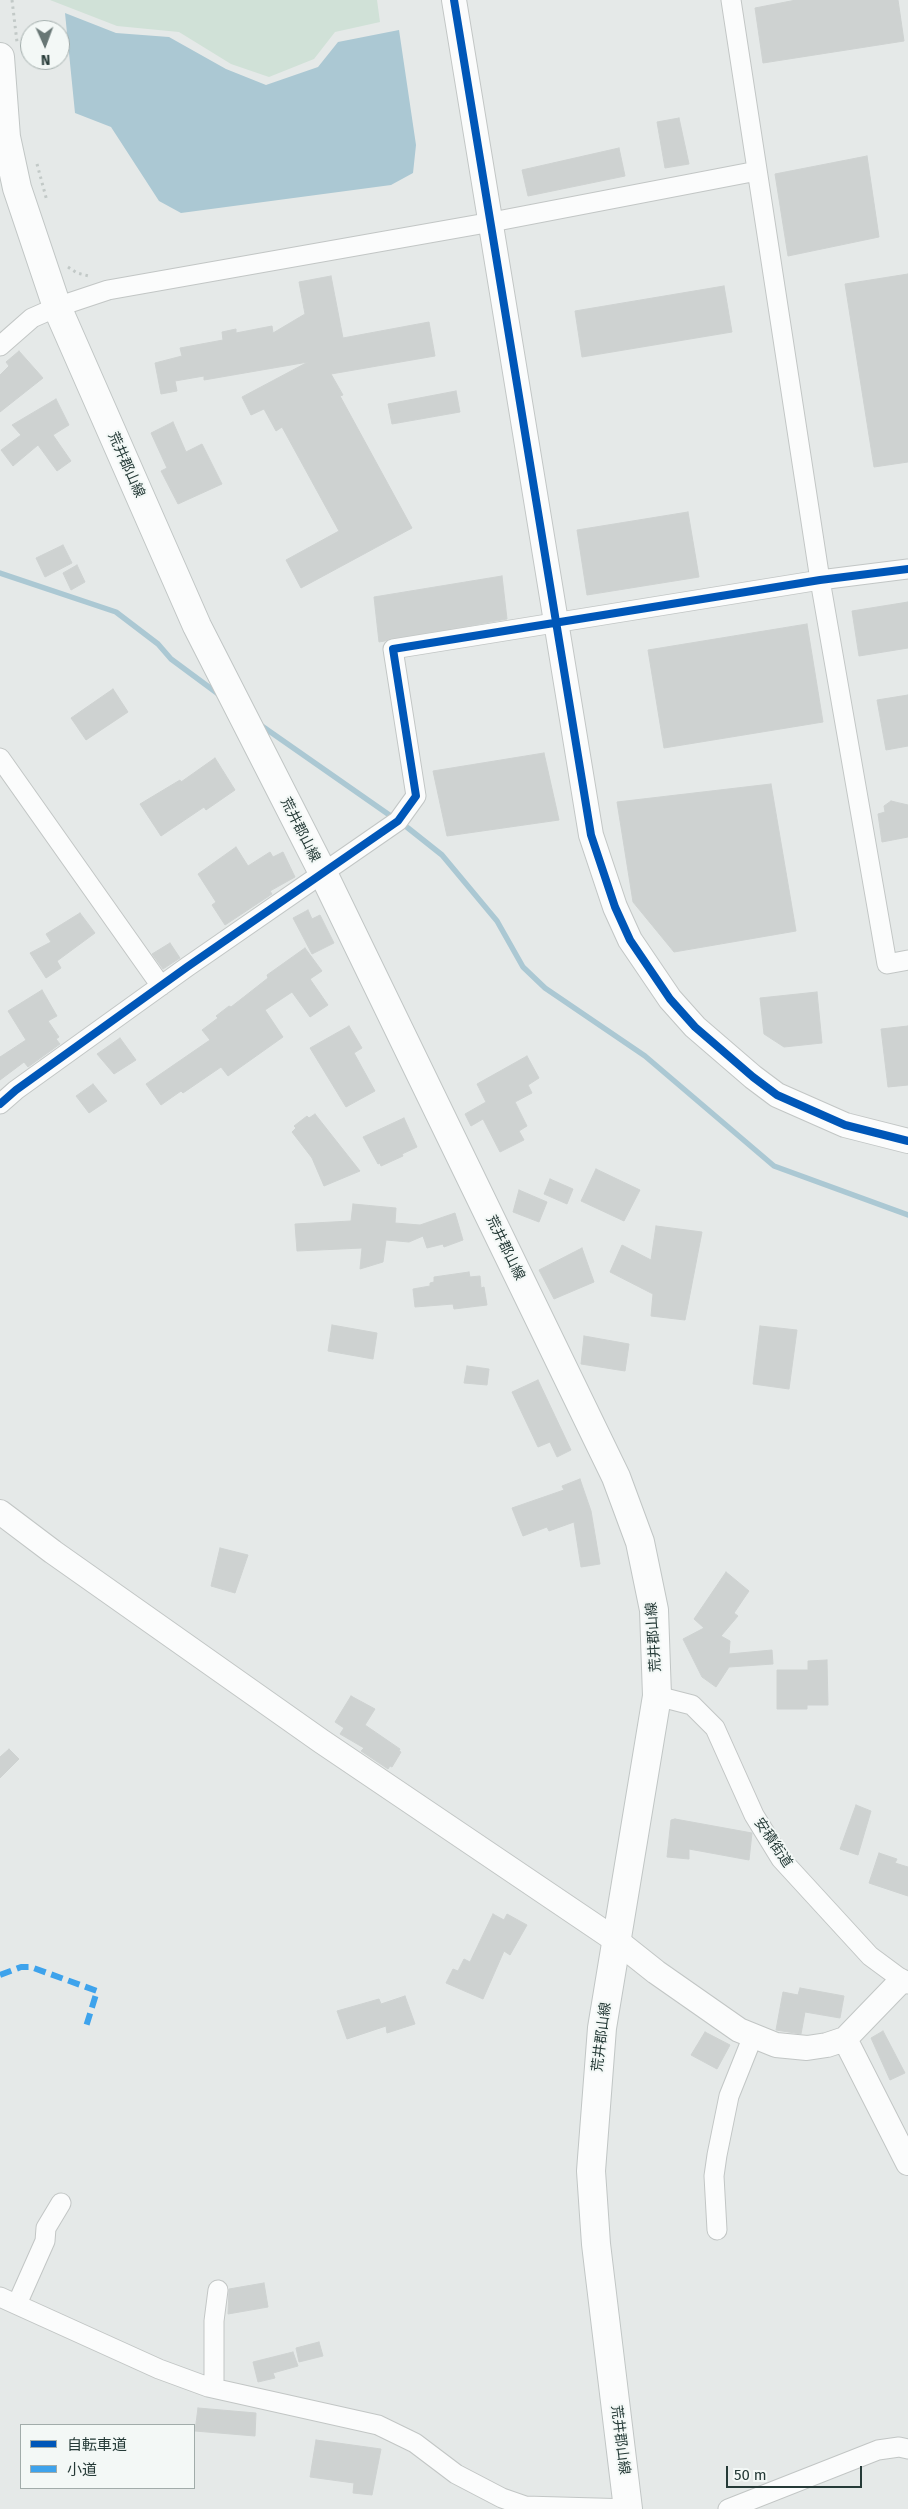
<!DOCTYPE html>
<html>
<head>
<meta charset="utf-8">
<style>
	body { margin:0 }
	#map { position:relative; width:908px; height:2509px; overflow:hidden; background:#e5e9e8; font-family:"Fira Sans","Noto Sans JP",sans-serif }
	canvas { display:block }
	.legend { position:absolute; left:20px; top:2424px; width:175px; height:65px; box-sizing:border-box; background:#f3f8f6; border:1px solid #a1acaa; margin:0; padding:6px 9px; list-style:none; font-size:15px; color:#253a37 }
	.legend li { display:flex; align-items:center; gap:10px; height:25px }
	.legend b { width:25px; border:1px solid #a1acaa }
	.north { position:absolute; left:20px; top:20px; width:50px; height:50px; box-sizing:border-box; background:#f3f8f6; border:1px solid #a1acaa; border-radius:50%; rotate:178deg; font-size:14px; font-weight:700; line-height:20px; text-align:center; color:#253a37 }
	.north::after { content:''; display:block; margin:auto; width:18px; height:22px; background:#687775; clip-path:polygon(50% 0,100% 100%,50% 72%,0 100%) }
	.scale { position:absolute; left:726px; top:2466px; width:136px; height:22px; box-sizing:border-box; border:2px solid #253a37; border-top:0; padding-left:6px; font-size:15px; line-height:18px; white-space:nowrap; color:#253a37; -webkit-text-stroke:4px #f3f8f6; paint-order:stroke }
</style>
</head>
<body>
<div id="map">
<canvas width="908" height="2509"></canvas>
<ul class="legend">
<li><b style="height:6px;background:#0057b8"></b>自転車道</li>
<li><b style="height:6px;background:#3ea3ec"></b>小道</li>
</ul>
<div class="north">N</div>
<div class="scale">50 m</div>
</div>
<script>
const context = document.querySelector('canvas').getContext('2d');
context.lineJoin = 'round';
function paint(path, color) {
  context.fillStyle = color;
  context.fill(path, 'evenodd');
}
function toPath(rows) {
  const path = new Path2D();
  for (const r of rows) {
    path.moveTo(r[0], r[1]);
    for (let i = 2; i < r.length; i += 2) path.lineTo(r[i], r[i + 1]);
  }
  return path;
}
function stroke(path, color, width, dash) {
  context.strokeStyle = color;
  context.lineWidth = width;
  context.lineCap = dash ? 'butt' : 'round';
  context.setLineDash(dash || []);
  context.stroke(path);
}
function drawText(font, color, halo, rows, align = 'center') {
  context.font = font + ' "Fira Sans","Noto Sans JP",sans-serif';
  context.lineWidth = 4;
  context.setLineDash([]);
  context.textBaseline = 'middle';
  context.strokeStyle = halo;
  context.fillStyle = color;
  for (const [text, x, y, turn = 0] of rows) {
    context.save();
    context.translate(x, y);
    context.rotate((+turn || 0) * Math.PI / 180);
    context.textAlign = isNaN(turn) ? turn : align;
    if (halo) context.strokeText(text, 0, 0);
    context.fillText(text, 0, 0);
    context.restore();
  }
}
paint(toPath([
	[50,0,377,0,380,22,335,32,314,59,269,77,231,64,179,32,117,26]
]), '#d0e1d7');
paint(toPath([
	[65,13,116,33,169,37,226,69,266,85,318,67,338,42,399,30,416,145,413,173,391,185,181,213,159,201,111,127,75,113]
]), '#abc8d3');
stroke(toPath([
	[0,573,116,612,158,644,171,659,221,696],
	[259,724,408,828,442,855,497,921,523,967,545,988,645,1056,774,1166,908,1215]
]), '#abc8d3', 5.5);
const building = toPath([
	[796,0,898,0,904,41,763,63,755,8,796,0],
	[679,118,689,164,665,168,657,122,679,118],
	[619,148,625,176,528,196,522,170,619,148],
	[867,156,879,237,788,256,775,174,867,156],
	[908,274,908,462,874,467,845,284,908,274],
	[331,276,343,338,429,322,435,356,331,374,343,395,340,396,412,528,301,588,286,560,339,531,282,427,276,431,264,409,251,415,242,397,308,362,204,380,204,376,175,381,177,391,161,394,155,363,182,356,180,348,223,340,222,332,236,329,236,333,272,326,273,333,305,314,299,282,331,276],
	[724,286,732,332,582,357,575,311,724,286],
	[19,351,43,378,0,412,0,375,9,366,6,362,19,351],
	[456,391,460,412,392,424,388,404,456,391],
	[56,399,69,425,53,435,71,461,57,471,38,445,13,466,1,450,21,435,12,425,56,399],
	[173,422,186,452,202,444,222,484,178,504,161,471,167,468,151,433,173,422],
	[688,512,699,577,587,595,577,530,688,512],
	[63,545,72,563,45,577,36,558,63,545],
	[77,565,85,582,71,590,63,573,77,565],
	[502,576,507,619,379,642,374,597,502,576],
	[908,602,908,648,859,656,852,611,908,602],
	[807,624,823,722,664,748,648,650,807,624],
	[113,689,128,712,86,740,71,718,113,689],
	[908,695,908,746,886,750,877,700,908,695],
	[544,753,559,820,447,836,433,771,544,753],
	[215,758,235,790,206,810,204,807,161,836,140,804,180,780,181,782,215,758],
	[771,784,796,931,674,952,633,902,617,802,771,784],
	[891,801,908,805,908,837,882,842,878,814,885,812,884,806,891,801],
	[236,847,248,866,270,852,273,857,283,852,295,877,270,891,272,894,225,925,212,905,216,902,198,874,236,847],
	[308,910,312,919,320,915,334,943,312,954,293,918,308,910],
	[80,913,95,933,57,961,61,968,46,978,30,953,51,942,46,934,80,913],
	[170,943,180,958,163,969,152,954,170,943],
	[305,948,322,971,310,979,328,1005,310,1017,292,992,265,1010,283,1037,228,1076,221,1067,183,1093,181,1091,161,1105,146,1084,210,1040,202,1030,218,1018,216,1016,229,1006,231,1007,268,978,267,975,305,948],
	[42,990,57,1016,48,1021,59,1037,56,1039,60,1044,28,1067,24,1062,0,1080,0,1057,26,1040,8,1011,42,990],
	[817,992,822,1043,784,1047,764,1034,760,998,817,992],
	[349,1026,362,1048,354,1053,375,1091,346,1107,310,1048,349,1026],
	[908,1026,908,1085,888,1087,881,1029,908,1026],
	[120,1038,136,1060,114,1074,97,1054,120,1038],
	[527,1056,539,1078,528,1085,532,1093,515,1102,527,1126,519,1131,524,1140,500,1152,483,1119,471,1126,465,1114,486,1102,477,1084,527,1056],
	[93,1084,107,1101,89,1113,76,1096,93,1084],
	[315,1114,360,1171,324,1186,312,1158,292,1132,296,1128,294,1126,307,1116,309,1118,315,1114],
	[404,1118,417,1147,402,1154,403,1156,381,1166,380,1163,378,1164,363,1137,404,1118],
	[596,1169,640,1190,624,1221,581,1201,596,1169],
	[550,1179,573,1189,567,1204,544,1194,550,1179],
	[519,1190,547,1202,539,1222,513,1212,519,1190],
	[353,1204,396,1208,395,1223,420,1225,455,1213,463,1240,444,1247,443,1244,427,1248,423,1236,409,1242,386,1240,383,1262,360,1269,362,1248,297,1251,295,1224,351,1221,353,1204],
	[656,1226,702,1232,685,1320,651,1316,653,1294,610,1272,622,1245,651,1260,656,1226],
	[582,1248,594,1282,554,1299,539,1270,582,1248],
	[469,1272,470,1277,480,1276,481,1288,484,1287,487,1305,454,1309,453,1304,415,1307,413,1289,430,1286,430,1283,434,1282,434,1277,469,1272],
	[332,1325,377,1333,373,1359,328,1351,332,1325],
	[760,1326,797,1330,789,1389,753,1384,760,1326],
	[584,1336,629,1344,625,1371,581,1364,584,1336],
	[467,1366,489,1369,487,1385,464,1383,467,1366],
	[538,1380,571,1450,557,1457,550,1442,538,1447,512,1392,538,1380],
	[580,1479,591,1511,600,1564,581,1567,574,1522,549,1531,547,1527,523,1536,512,1508,564,1490,562,1486,580,1479],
	[220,1548,248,1555,235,1593,211,1586,220,1548],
	[726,1572,749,1591,734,1613,738,1616,721,1636,730,1641,729,1654,772,1650,773,1664,729,1667,716,1687,702,1677,683,1639,704,1628,694,1619,726,1572],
	[827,1660,828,1705,807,1705,807,1709,777,1709,777,1670,808,1670,808,1661,827,1660],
	[351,1696,375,1709,365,1725,400,1749,399,1751,401,1752,392,1767,390,1766,388,1769,361,1751,364,1748,340,1734,344,1728,335,1722,351,1696],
	[9,1749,19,1759,0,1778,0,1757,9,1749],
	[856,1805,871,1811,858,1855,840,1849,856,1805],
	[675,1819,752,1833,749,1860,689,1849,689,1859,667,1857,671,1820,675,1819],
	[879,1853,897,1859,895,1863,908,1867,908,1896,869,1883,879,1853],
	[493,1914,504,1920,507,1914,527,1925,510,1955,504,1951,483,1999,446,1983,453,1969,458,1971,464,1959,470,1962,493,1914],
	[800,1988,844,1996,840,2018,805,2012,801,2034,776,2030,783,1992,798,1995,800,1988],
	[405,1996,415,2024,387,2033,386,2026,347,2039,337,2011,379,1999,381,2004,405,1996],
	[883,2031,905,2073,890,2080,871,2038,883,2031],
	[705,2032,730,2045,717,2069,691,2055,705,2032],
	[264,2283,268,2307,228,2314,229,2289,264,2283],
	[319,2342,323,2356,299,2362,296,2348,319,2342],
	[293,2352,298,2366,273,2373,275,2378,258,2382,253,2362,293,2352],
	[198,2408,256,2413,255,2436,195,2431,198,2408],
	[316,2440,381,2449,372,2495,353,2493,354,2483,310,2477,316,2440]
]);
paint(building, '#ced2d1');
stroke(building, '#ced2d1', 1);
const minor = toPath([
	[731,0,820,580,887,964,908,960],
	[0,346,32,318,57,307,108,290,492,222,757,171],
	[0,758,161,986],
	[0,1104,16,1090,187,967,398,821,416,796,393,649,820,580,908,569],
	[657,1696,692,1705,715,1728,754,1815,781,1859,870,1956,908,1984],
	[717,2230,714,2176,717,2155,729,2096,753,2036],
	[0,2297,159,2369,208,2387,378,2425,415,2443,456,2474,502,2498,525,2506,632,2509],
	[17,2304,45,2241,46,2228,61,2203],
	[214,2388,214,2321,218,2290],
	[728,2509,878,2450,899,2447,908,2449]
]);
const tertiary = toPath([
	[454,0,591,835,615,907,630,940,670,999,695,1027,753,1077,777,1095,845,1125,908,1141],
	[0,1512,53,1552,321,1741,617,1941,656,1972,739,2030,776,2045,807,2048,827,2045,845,2039,901,1981],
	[845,2039,908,2163]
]);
const secondary = toPath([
	[0,57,6,137,17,188,57,307,197,626,323,873,616,1477,640,1542,654,1610,657,1696,602,2028,591,2171,596,2244,628,2509]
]);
stroke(minor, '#c2c6c5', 21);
stroke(tertiary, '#c2c6c5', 26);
stroke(secondary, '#c1c6c5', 30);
stroke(toPath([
	[12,0,17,42],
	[37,164,47,201],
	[68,267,77,273,89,276]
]), '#c2c9c7', 3, [2.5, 4]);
stroke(minor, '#fbfcfc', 19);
stroke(tertiary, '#fbfcfc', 24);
stroke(secondary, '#fbfcfc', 28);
stroke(toPath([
	[0,1975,21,1967,31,1967,97,1991,85,2030]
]), '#3ea3ec', 6, [12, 6]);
stroke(toPath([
	[454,0,591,835,615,907,630,940,670,999,695,1027,753,1077,777,1095,845,1125,908,1141],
	[0,1104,16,1090,187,967,398,821,416,796,393,649,820,580,908,569]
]), '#0057b8', 8);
drawText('14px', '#253a37', '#f3f8f6', [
	["荒井郡山線",126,465,66],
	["荒井郡山線",300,830,63],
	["荒井郡山線",505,1248,64],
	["荒井郡山線",654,1637,-94],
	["安積街道",773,1843,56],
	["荒井郡山線",602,2037,-83],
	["荒井郡山線",620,2440,83]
]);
</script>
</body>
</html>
